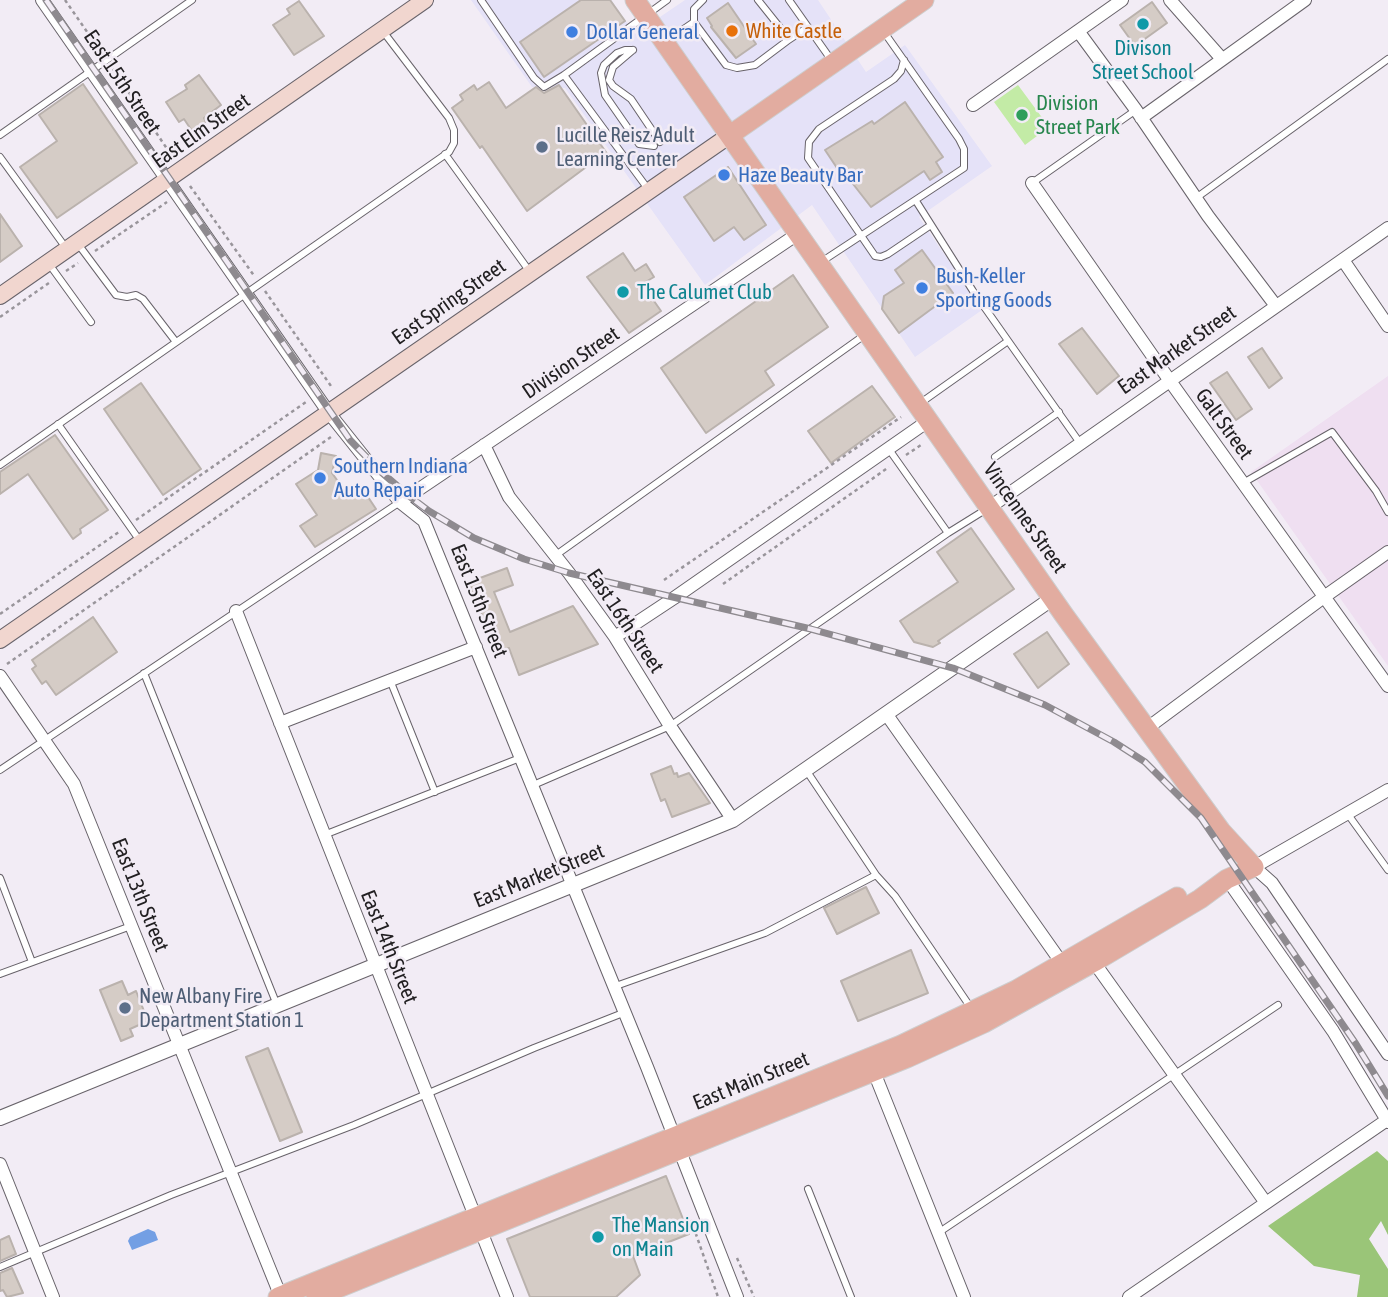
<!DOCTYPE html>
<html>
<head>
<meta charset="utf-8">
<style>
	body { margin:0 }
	canvas { display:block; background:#f2ecf5 }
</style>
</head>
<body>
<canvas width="1388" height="1297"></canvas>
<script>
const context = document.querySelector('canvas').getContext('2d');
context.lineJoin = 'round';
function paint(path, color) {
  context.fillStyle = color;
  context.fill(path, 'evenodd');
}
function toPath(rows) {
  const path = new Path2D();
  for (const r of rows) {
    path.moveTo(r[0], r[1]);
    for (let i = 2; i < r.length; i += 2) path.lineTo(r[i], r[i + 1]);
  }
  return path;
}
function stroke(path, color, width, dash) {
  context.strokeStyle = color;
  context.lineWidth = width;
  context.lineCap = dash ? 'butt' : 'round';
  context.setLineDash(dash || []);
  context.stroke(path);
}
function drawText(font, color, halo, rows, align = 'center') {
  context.font = font + ' "Asap Condensed",sans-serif';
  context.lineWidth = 5;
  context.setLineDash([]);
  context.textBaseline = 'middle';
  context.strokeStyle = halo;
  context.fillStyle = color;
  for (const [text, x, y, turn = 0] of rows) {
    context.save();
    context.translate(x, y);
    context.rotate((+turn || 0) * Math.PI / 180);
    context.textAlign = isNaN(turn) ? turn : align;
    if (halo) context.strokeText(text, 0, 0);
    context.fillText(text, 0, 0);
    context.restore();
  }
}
paint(toPath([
	[471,0,611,0,635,34,685,0,818,0,866,72,905,45,992,166,919,217,982,310,915,357,812,205,705,285,565,88,532,87]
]), '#e5e2f8');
paint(toPath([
	[1388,376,1388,666,1251,472]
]), '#efdff1');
paint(toPath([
	[1018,85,1049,127,1025,145,994,102]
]), '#c3eba6');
paint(toPath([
	[1377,1151,1388,1161,1388,1235,1381,1221,1369,1239,1388,1269,1388,1297,1357,1297,1360,1275,1314,1266,1268,1226]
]), '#9ac578');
paint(toPath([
	[148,1229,155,1232,158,1240,132,1250,128,1241,130,1237]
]), '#739fe4');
const building = toPath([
	[581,0,610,0,625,21,544,77,520,42,581,0],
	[299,1,324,36,294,55,273,25,290,14,287,9,299,1],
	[1152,2,1167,23,1135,46,1120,25,1152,2],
	[728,3,756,44,736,58,711,27,712,26,707,18,728,3],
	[199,75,221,105,204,118,206,122,192,131,184,119,179,122,166,102,187,89,185,85,199,75],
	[489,82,506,108,536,87,544,93,559,85,608,155,594,165,593,162,527,211,482,146,480,148,452,108,463,100,460,95,474,85,477,90,489,82],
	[83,84,137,163,57,218,20,167,57,141,39,115,83,84],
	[905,102,943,157,936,162,942,172,930,180,924,171,871,207,839,166,837,168,825,150,872,121,874,124,905,102],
	[728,167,766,225,744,240,734,227,714,241,684,197,728,167],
	[0,214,22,246,0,262,0,214],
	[922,250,953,293,899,333,882,309,884,296,904,283,895,270,922,250],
	[623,253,635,271,646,264,654,277,642,284,661,311,629,333,587,277,623,253],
	[793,275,828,327,765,371,774,385,706,433,661,368,793,275],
	[1082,328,1119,376,1097,394,1059,344,1082,328],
	[1262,348,1282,378,1269,388,1248,357,1262,348],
	[1227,372,1252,409,1236,420,1210,383,1227,372],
	[141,383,201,469,163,495,104,409,141,383],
	[872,386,895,417,831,463,808,431,872,386],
	[55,435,108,510,80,529,81,533,73,539,28,474,0,494,0,472,55,435],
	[321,453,336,456,332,473,347,494,360,485,376,509,315,547,300,526,317,515,296,484,318,470,321,453],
	[971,528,1014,589,938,641,940,643,933,647,914,642,900,621,958,582,937,552,971,528],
	[507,568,513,585,494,592,510,632,573,606,598,644,519,675,509,648,497,653,469,582,507,568],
	[93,617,117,652,56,695,46,681,42,684,32,669,36,666,32,660,93,617],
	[1047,632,1069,664,1038,688,1014,654,1047,632],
	[671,766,674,774,677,773,678,777,689,773,710,803,672,817,665,799,661,801,651,774,671,766],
	[866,887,879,913,837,934,824,908,866,887],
	[911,950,928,993,858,1021,841,981,911,950],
	[122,981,128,995,136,991,148,1021,130,1029,133,1036,121,1041,100,990,122,981],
	[268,1048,302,1132,280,1141,246,1057,268,1048],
	[666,1176,689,1234,633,1256,640,1275,616,1297,530,1297,507,1239,666,1176],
	[9,1236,16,1254,0,1261,0,1240,9,1236],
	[12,1268,23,1293,7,1297,3,1290,0,1291,0,1273,12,1268]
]);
paint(building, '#d5ccc6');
stroke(building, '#bab2ad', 2);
const service = toPath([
	[481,0,534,78,544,87,564,75,667,0],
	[703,0,694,9,694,22,726,65,737,68,755,65,787,41,782,30,758,0],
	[789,0,832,61],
	[666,41,694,22],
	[787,41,808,27],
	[633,50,625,50,617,53,604,65,601,73,605,95,639,144,654,146],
	[633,50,613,67,609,80,613,86,631,99,660,142],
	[904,60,901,71,894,79,819,129,809,142,808,158,875,256,881,257,888,254,931,225],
	[564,75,648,189],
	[0,135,192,0],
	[445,154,530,272],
	[0,157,66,248],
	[1032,183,1136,110],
	[1196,198,1388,59],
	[916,201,973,291,1080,443],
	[78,244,116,295,127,297,136,295,143,299,176,342],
	[821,262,964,168,964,149,959,139,884,32],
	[49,264,91,322],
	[919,404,1008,341],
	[58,424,140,541],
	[888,448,948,533],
	[995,457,1059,412],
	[0,465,449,152,454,143,454,130,449,118,382,30],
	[1243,483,1332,432,1376,491,1388,512],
	[556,555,866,334],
	[144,673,277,1005],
	[390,680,435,792],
	[0,770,400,502],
	[806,770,876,875],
	[531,786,670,726,948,533,985,510],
	[1347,813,1388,870],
	[324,835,520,758],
	[0,878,32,962],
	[0,974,131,926],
	[613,987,765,933,876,875,895,896,971,1008],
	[808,1189,851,1297],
	[938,1233,1278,1005],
	[0,1267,171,1195,354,1125,534,1048,623,1013]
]);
const minor = toPath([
	[42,0,329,413,400,502,424,521,647,1067,737,1297],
	[1170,0,1222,59],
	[1078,31,1136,110,1208,216,1276,306],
	[973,105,1122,0],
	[1141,118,1305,0],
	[1032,183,1170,381,1388,686],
	[1343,260,1388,326],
	[484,445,509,497,569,573,615,637,670,726,733,820],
	[400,502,799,233],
	[990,507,1388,228],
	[236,611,507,1297],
	[615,637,674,598,928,421],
	[0,676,74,784,281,1297],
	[887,715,1066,969],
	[280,723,476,647],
	[1146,729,1324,597,1388,552],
	[1388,790,1254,867,1272,883,1388,1054],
	[1227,879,1333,1031,1388,1122],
	[1091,958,1266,1203],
	[872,1067,964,1297],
	[0,1164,53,1297],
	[1129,1297,1387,1120]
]);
const tertiary = toPath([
	[0,1118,733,820,1053,598]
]);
const secondary = toPath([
	[0,296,425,0],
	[0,640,730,135]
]);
const primary = toPath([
	[730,135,924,0],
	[278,1297,901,1045,1016,990,1177,897],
	[316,1297,907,1058,984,1023,1094,962,1200,899,1227,879,1254,867,1221,831,1064,615,635,0]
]);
stroke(service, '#68636a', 8);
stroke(minor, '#68636a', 14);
stroke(tertiary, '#68636a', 16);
stroke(secondary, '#68636a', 18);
stroke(primary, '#cecece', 21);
stroke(toPath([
	[65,0,101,52],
	[113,69,174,159],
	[190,186,255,277],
	[95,251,167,202],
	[66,271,78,263],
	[265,291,331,386],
	[0,317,49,283],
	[906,455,921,445],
	[136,520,306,402],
	[664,580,901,417],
	[723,584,889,467],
	[0,614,119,532],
	[7,664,331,437],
	[691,1220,718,1297],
	[737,1258,754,1297]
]), '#99959b', 2.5, [3.5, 3.5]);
stroke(service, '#fff', 6);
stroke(minor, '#fff', 12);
stroke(tertiary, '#fff', 14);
stroke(secondary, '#f1d6cf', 16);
stroke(primary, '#e2aca0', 19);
const rail = toPath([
	[46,0,350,440,380,471,409,496,429,511,474,538,524,559,569,573,811,629,953,668,1045,705,1114,742,1145,762,1201,818,1356,1044,1388,1096]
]);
stroke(rail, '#8e8a8f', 7);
stroke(rail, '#f2ecf5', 4.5, [13]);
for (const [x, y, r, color] of [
	[1143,24,7,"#0f9aa8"],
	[732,31,7,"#e8710a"],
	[572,32,7,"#3f7fe0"],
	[1022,115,7,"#2e9e5b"],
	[542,147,7,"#5c6f8a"],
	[724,175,7,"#3f7fe0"],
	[922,288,7,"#3f7fe0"],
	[623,292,7,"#0f9aa8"],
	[320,478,7,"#3f7fe0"],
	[125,1008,7,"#5c6f8a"],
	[598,1237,7,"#0f9aa8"]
]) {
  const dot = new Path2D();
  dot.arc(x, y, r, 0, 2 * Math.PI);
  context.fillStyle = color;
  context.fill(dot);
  stroke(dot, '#f2ecf5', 2.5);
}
drawText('21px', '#c56008', '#f2ecf5', [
	["White Castle",746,31]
], 'left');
drawText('21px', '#366cbe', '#f2ecf5', [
	["Dollar General",586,32],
	["Haze Beauty Bar",738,175],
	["Bush-Keller",936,276],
	["Sporting Goods",936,300],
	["Southern Indiana",334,466],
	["Auto Repair",334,490]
], 'left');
drawText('21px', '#0d838f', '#f2ecf5', [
	["Divison",1143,48,"center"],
	["Street School",1143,72,"center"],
	["The Calumet Club",637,292],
	["The Mansion",612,1225],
	["on Main",612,1249]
], 'left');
drawText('21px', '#222022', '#f2ecf5', [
	["East 15th Street",122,82,56],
	["East Elm Street",201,131,-35],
	["East Spring Street",449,302,-35],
	["East Market Street",1177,350,-35],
	["Division Street",571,363,-34],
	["Galt Street",1224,424,54],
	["Vincennes Street",1025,518,55],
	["East 15th Street",479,601,68],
	["East 16th Street",625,621,56],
	["East Market Street",539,876,-22],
	["East 13th Street",140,895,68],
	["East 14th Street",389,947,68],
	["East Main Street",751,1081,-22]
]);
drawText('21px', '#27864d', '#f2ecf5', [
	["Division",1036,103],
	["Street Park",1036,127]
], 'left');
drawText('21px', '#4e5e75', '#f2ecf5', [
	["Lucille Reisz Adult",556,135],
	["Learning Center",556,159],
	["New Albany Fire",139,996],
	["Department Station 1",139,1020]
], 'left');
</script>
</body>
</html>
